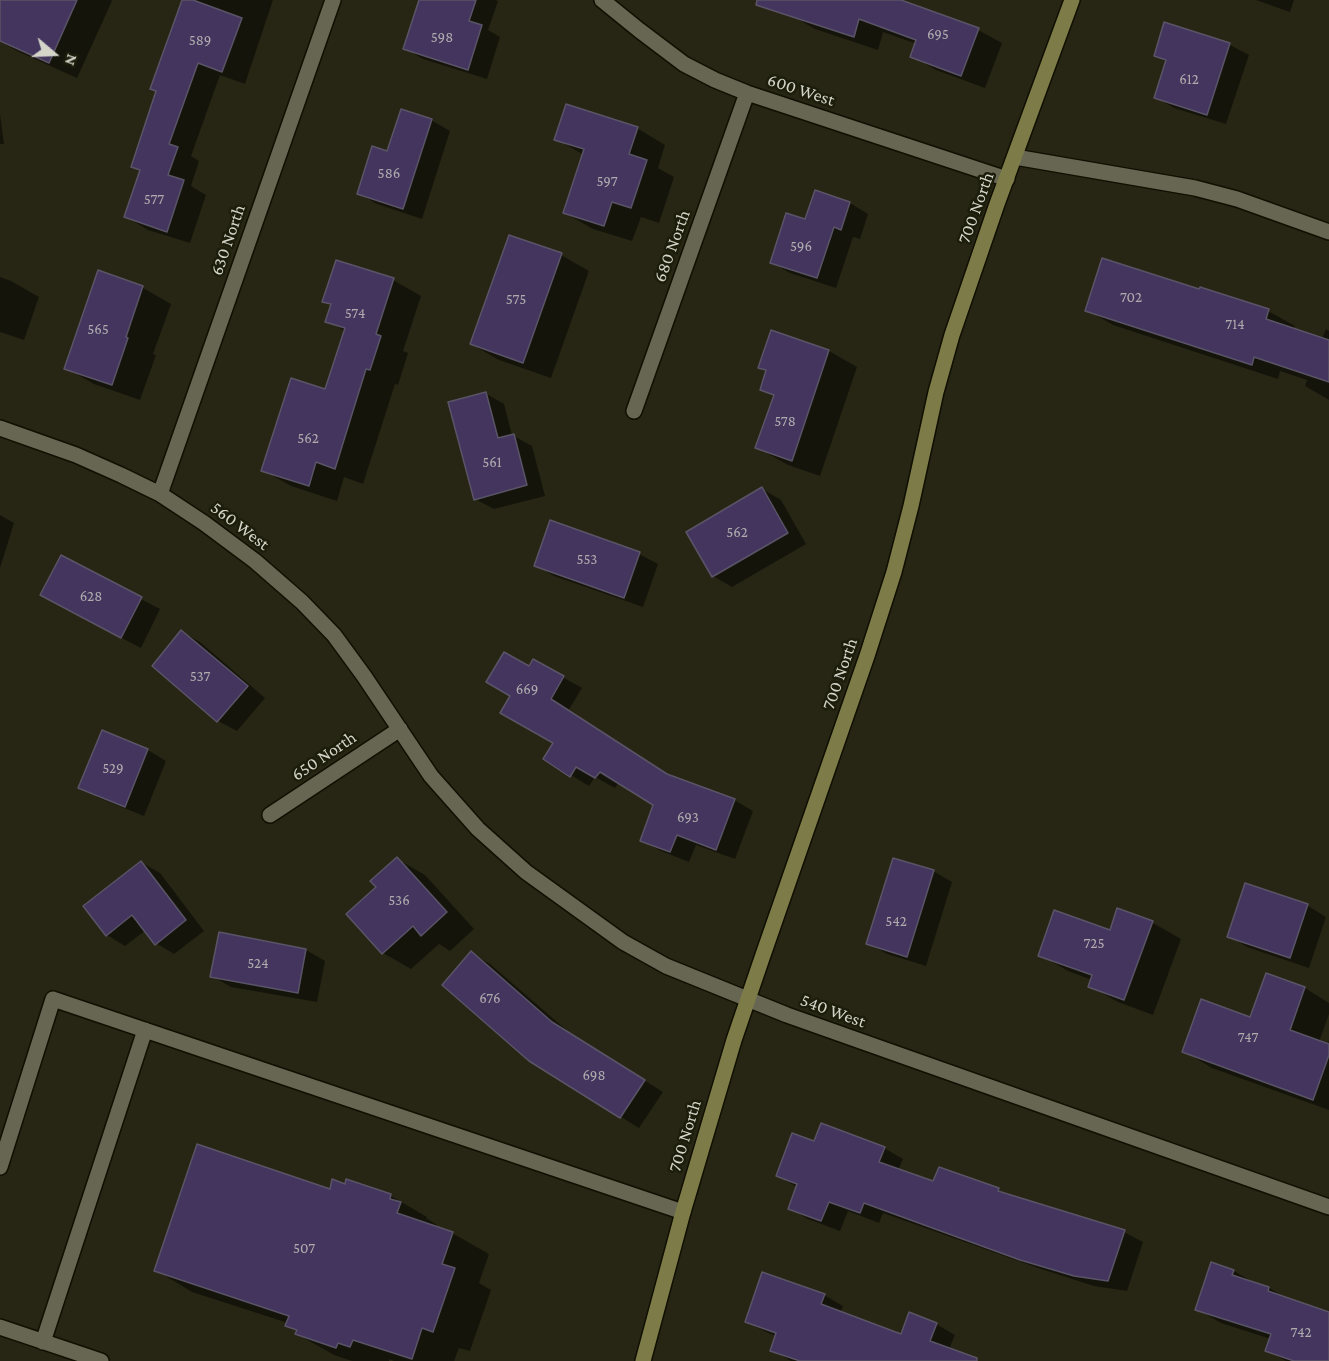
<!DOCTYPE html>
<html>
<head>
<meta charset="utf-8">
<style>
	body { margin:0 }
	#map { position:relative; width:1329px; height:1361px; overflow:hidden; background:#272614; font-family:"Crimson Pro",serif }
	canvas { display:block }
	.north { position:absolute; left:24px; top:24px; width:60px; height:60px; -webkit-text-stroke:4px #1d1d0b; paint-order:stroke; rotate:109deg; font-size:16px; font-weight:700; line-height:24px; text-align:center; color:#d4d4c9 }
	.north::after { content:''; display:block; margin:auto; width:21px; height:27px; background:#d4d4c9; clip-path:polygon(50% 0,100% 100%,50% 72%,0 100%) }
</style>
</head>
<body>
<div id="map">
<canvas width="1329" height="1361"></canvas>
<div class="north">N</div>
</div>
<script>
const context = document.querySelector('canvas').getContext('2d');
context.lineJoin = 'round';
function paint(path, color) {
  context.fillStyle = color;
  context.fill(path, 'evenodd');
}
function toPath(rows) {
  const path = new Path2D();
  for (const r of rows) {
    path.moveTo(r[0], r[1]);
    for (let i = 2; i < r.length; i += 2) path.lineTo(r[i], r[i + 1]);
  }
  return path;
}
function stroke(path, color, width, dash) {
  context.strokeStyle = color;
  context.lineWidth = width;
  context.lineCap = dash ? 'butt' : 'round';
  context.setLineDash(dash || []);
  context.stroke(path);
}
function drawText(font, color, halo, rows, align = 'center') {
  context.font = font + ' "Crimson Pro",serif';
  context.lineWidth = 5;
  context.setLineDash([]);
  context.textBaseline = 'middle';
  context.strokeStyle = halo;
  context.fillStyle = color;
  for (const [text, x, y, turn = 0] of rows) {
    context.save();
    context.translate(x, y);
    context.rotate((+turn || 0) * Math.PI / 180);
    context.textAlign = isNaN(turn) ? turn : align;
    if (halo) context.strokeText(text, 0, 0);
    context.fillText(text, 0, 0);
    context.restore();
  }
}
paint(toPath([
	[4,0,111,0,112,1,77,78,17,51,0,41,0,9],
	[184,0,195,2,195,0,273,0,245,84,220,75,191,156,199,161,191,186,206,195,190,243,148,230,126,217,141,171,133,166,157,91],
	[438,0,495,0,498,1,488,30,500,37,487,79,423,59,404,48],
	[765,0,899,0,978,30,1002,43,985,88,936,70,912,56,917,44,883,32,878,50,815,29],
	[1256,0,1294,0,1290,12],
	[1165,24,1230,45,1249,55,1226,124,1174,108,1155,97,1166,62,1155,55],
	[0,114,4,144,0,144],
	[431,120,450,131,422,219,377,204,358,193],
	[637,128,665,145,658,168,674,177,659,223,641,217,632,241,593,229,565,213,584,155,556,139],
	[816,192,850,203,868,214,860,239,853,237,836,288,790,273,771,262,806,221],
	[561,255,589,271,551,378,499,360,471,344],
	[98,272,143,288,171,304,153,354,156,355,140,400,94,384,66,368],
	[0,277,11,281,39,297,24,340,0,332],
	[393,280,421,296,403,351,408,353,398,385,395,384,363,484,344,477,337,501,291,486,263,470,326,391,345,331,327,321,332,306,324,301],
	[1087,310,1268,311,1295,326,1293,329,1322,339,1326,329,1329,331,1329,400,1305,386,1307,380,1280,371,1278,379,1113,325],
	[772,332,829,351,857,367,820,476,788,465,760,449,774,396,762,389,768,371,760,367],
	[485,393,504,404,512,435,532,446,545,496,494,509,475,499],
	[762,489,781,500,806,544,732,587,713,576],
	[0,515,14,523,0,568],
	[639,554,658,564,643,607,554,576,536,565],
	[61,557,160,609,141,648,60,606],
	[182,632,200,642,265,698,237,731,218,721,154,665],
	[534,661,582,688,568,711,671,777,734,800,753,811,735,859,696,845,689,862,661,851,642,841,655,805,619,782,615,788,595,777,589,786,571,775,555,743,529,668],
	[103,732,148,750,166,761,144,816,99,798,80,787],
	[397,859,425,875,474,929,450,951,439,944,411,969,383,953,378,887],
	[141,862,160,873,204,931,174,954,156,943,146,930,125,946,107,935],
	[933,871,952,882,926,966,887,954,868,943],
	[1246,885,1308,906,1326,917,1309,968,1247,947,1229,936],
	[1118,910,1153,923,1181,939,1153,1015,1118,1002,1090,986,1092,980,1068,971,1040,955,1111,932],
	[220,934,306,950,325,961,317,1002,231,987,212,976],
	[471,953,490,964,571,1034,663,1092,639,1128,530,1060],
	[1267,975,1305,988,1329,1003,1329,1014,1319,1042,1329,1046,1329,1110,1212,1068,1184,1051,1251,1019],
	[815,1143,884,1148,903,1159,898,1170,934,1183,940,1168,999,1190,1010,1196,1124,1232,1143,1242,1127,1291,1094,1286,1041,1269,883,1213,879,1223,848,1211,840,1231,808,1219,789,1208,797,1187,778,1176],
	[331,1191,391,1196,427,1217,426,1218,437,1225,436,1228,452,1233,489,1254,479,1283,491,1290,470,1351,459,1348,454,1361,394,1361,389,1359,389,1361,352,1361,334,1355,297,1334,298,1331,287,1325,288,1323,192,1292,156,1270],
	[1212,1264,1234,1271,1258,1285,1269,1288,1290,1300,1329,1314,1329,1361,1286,1361,1267,1350,1271,1339,1221,1323,1197,1309],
	[824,1295,843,1306,840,1313,902,1336,936,1324,955,1335,949,1349,974,1361,791,1361,772,1350,776,1336,766,1332,747,1322]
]), '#0007');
const building = toPath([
	[0,0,77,0,49,63,0,41,0,0],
	[182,0,193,0,242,18,222,72,198,63,169,144,178,147,168,175,184,180,167,232,124,217,140,170,131,167,156,91,150,89,182,0],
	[419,0,476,0,469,21,482,25,468,70,403,49,419,0],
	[757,0,901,0,979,28,961,76,910,57,916,40,859,19,854,37,756,5,757,0],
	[1164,22,1230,43,1207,115,1154,98,1166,60,1154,56,1164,22],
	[566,104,638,127,629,154,647,160,631,208,612,202,604,226,563,213,584,149,554,140,566,104],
	[401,109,432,119,403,209,357,194,372,146,387,151,401,109],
	[815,190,850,202,841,230,834,227,817,278,770,263,786,213,805,219,815,190],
	[509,235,562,253,523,363,470,344,509,235],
	[1102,258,1199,289,1200,287,1269,309,1266,319,1329,340,1329,382,1254,357,1252,365,1085,311,1102,258],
	[336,260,394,278,376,334,381,336,370,370,366,369,335,469,316,462,309,486,261,471,291,378,325,389,345,328,325,322,331,304,322,302,336,260],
	[98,270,143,286,126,337,128,338,112,385,64,369,98,270],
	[771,330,829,350,792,461,755,448,774,395,760,390,766,370,758,368,771,330],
	[486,392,498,438,514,434,527,485,474,500,448,402,486,392],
	[762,487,788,533,712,577,686,532,762,487],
	[550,520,640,552,624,598,534,566,550,520],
	[61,555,142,597,121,638,40,595,61,555],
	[181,630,248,686,217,722,152,666,181,630],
	[504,652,529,666,533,659,564,676,551,699,667,774,735,799,716,850,677,835,670,852,640,841,653,805,600,772,595,778,576,767,570,777,543,759,553,743,500,713,510,696,486,682,504,652],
	[102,730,148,749,125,807,78,788,102,730],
	[397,857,447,912,421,936,413,926,382,954,346,914,376,887,370,881,397,857],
	[893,858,934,870,907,957,866,944,893,858],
	[141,861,186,920,155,945,132,915,106,936,83,906,141,861],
	[1245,883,1308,904,1290,958,1227,937,1245,883],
	[1117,908,1153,921,1124,1000,1088,987,1092,975,1038,956,1054,910,1110,930,1117,908],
	[219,932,306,949,298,993,210,977,219,932],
	[471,951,552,1022,645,1080,620,1118,529,1061,442,985,471,951],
	[1266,973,1305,987,1290,1030,1329,1044,1329,1055,1313,1100,1182,1052,1201,999,1250,1017,1266,973],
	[821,1123,885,1147,879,1162,933,1181,939,1167,999,1188,998,1191,1125,1230,1108,1281,1074,1276,1020,1260,864,1203,860,1213,829,1202,821,1221,788,1209,797,1184,776,1176,792,1133,814,1141,821,1123],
	[197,1144,330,1189,332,1179,345,1184,346,1179,391,1194,390,1199,401,1202,397,1213,453,1232,442,1264,455,1268,433,1332,422,1328,412,1359,353,1340,350,1347,338,1343,336,1348,295,1334,297,1330,285,1326,289,1316,154,1271,197,1144],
	[1211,1262,1234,1270,1232,1275,1269,1287,1268,1291,1329,1312,1329,1361,1294,1361,1265,1351,1271,1334,1195,1310,1211,1262],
	[762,1272,825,1294,821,1304,901,1334,909,1312,937,1323,930,1341,977,1358,977,1361,800,1361,770,1351,776,1333,745,1322,762,1272]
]);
paint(building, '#43355e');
stroke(building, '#5a5467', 1.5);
const lane = toPath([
	[0,1167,53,999,683,1212],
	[0,1327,101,1361],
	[43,1342,145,1030]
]);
const street = toPath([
	[602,0,639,30,684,64,715,80,747,93,1007,179],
	[1015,157,1195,188,1237,199,1329,232],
	[634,411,747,93],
	[0,428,76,455,121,475,160,494,204,523,255,561,302,602,334,635,364,676,431,776,478,829,526,872,623,942,666,966,787,1015,1329,1207],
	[160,494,333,0],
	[270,815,400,729]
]);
const secondary = toPath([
	[643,1361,683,1212,734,1040,763,955,867,656,894,572,911,506,936,392,952,335,997,204,1072,0]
]);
stroke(lane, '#100f01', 18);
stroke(street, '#100f01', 18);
stroke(secondary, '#100f01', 18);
stroke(lane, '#666652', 15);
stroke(street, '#666652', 15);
stroke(secondary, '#7d7c49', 15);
drawText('15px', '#b0acae', null, [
	["695",938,34],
	["598",442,37],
	["589",200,40],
	["612",1189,79],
	["586",389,173],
	["597",607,181],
	["577",154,199],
	["596",801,246],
	["702",1131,297],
	["575",516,299],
	["574",355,313],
	["714",1235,324],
	["565",98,329],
	["578",785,421],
	["562",308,438],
	["561",492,462],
	["562",737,532],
	["553",587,559],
	["628",91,596],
	["537",200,676],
	["669",527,689],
	["529",113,768],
	["693",688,817],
	["536",399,900],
	["542",896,921],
	["725",1094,943],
	["524",258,963],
	["676",490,998],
	["747",1248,1037],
	["698",594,1075],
	["507",304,1248],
	["742",1301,1332]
]);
drawText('18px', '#d4d4c9', '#1d1d0b', [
	["600 West",801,90,18],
	["700 North",976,208,-70],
	["630 North",228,240,-71],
	["680 North",672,246,-70],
	["560 West",240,526,37],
	["700 North",840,674,-71],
	["650 North",324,756,-34],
	["540 West",833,1011,20],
	["700 North",685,1136,-73]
]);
</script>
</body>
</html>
